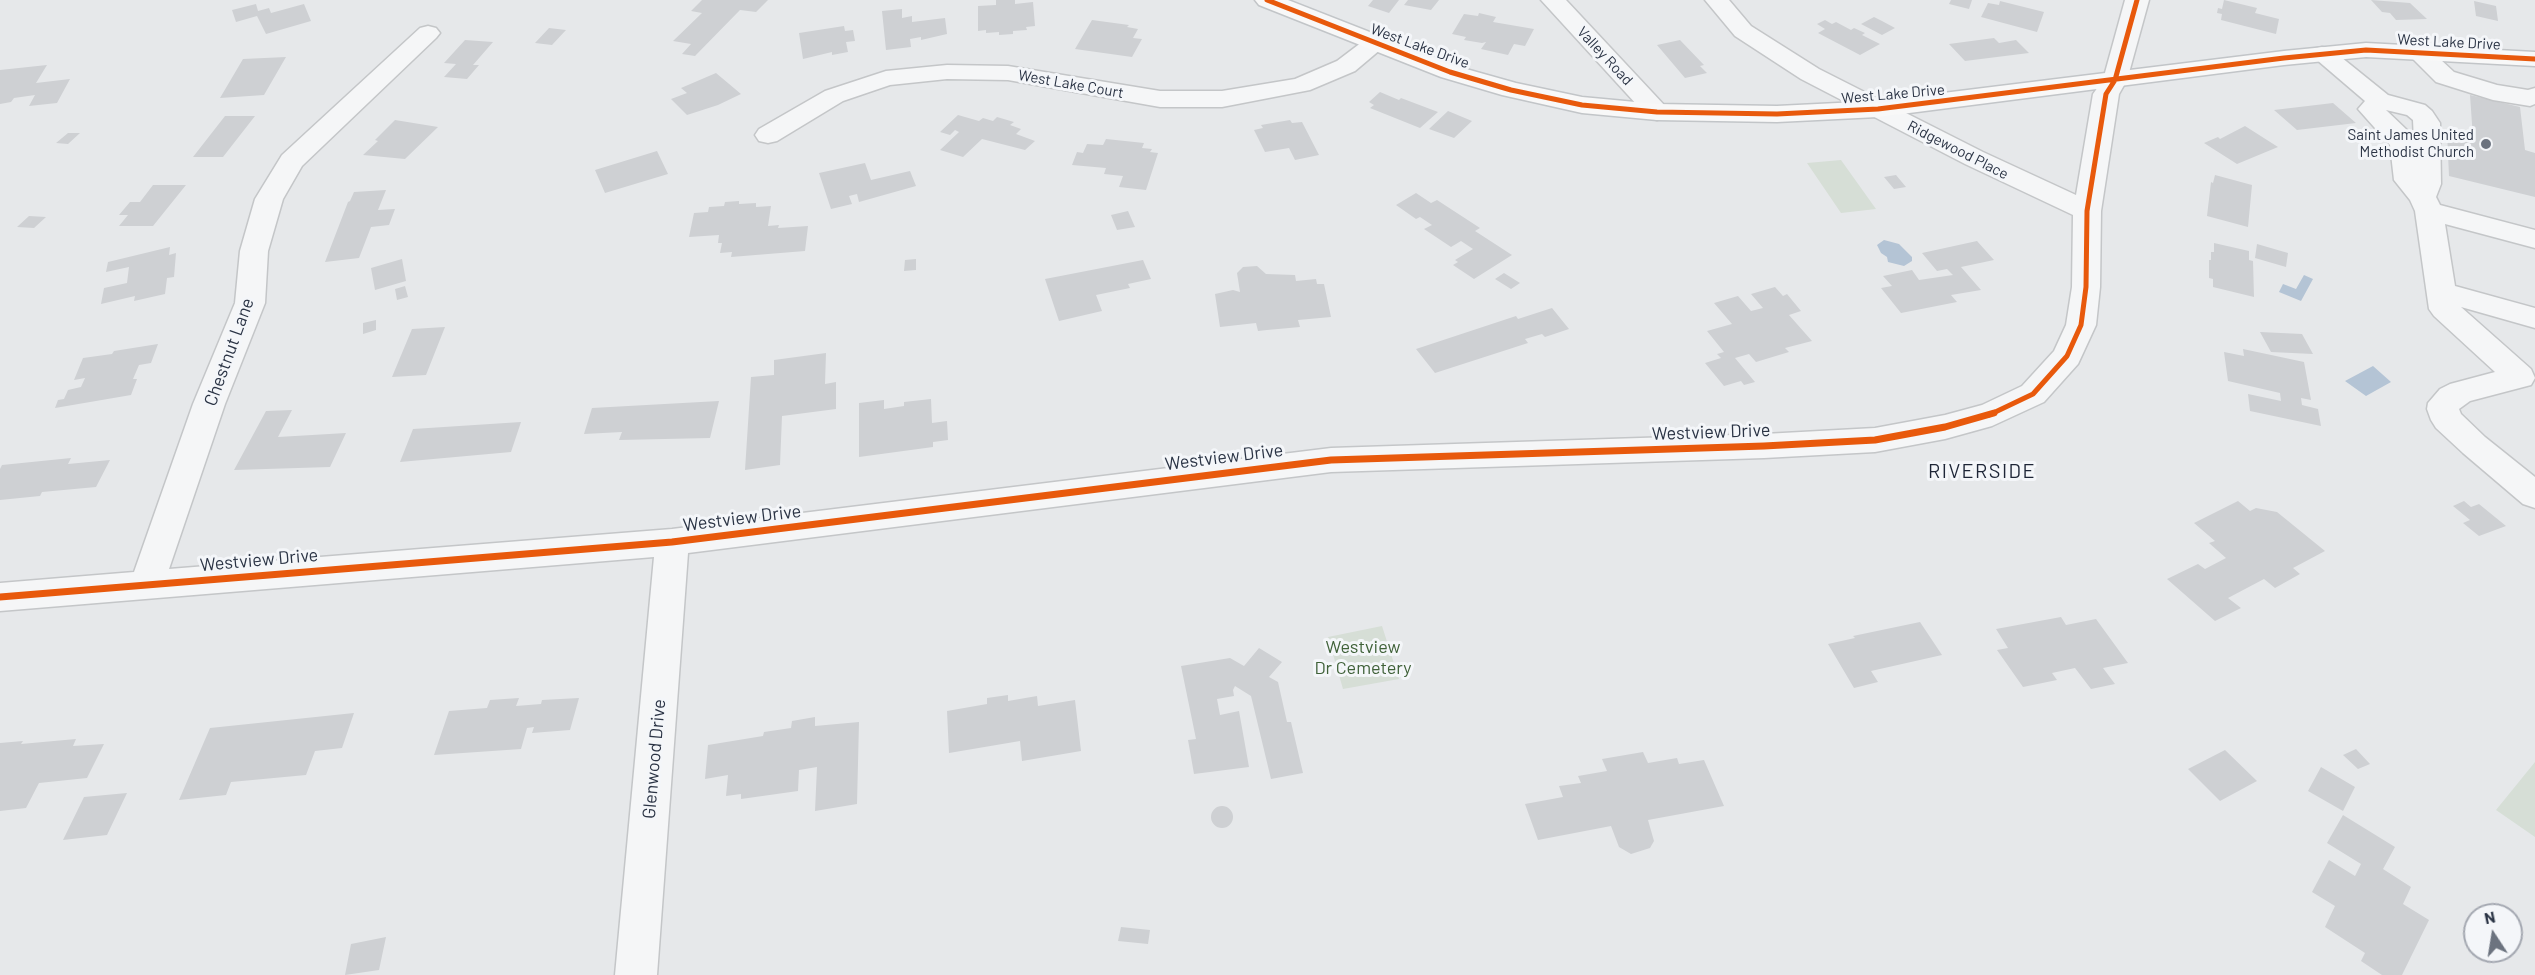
<!DOCTYPE html>
<html>
<head>
<meta charset="utf-8">
<style>
	body { margin:0 }
	#map { position:relative; width:2535px; height:975px; overflow:hidden; background:#e6e8ea; font-family:Barlow,sans-serif }
	canvas { display:block }
	.north { position:absolute; left:2463px; top:903px; width:60px; height:60px; box-sizing:border-box; background:#f4f6f9; border:2px solid #a4a8b1; border-radius:50%; rotate:348deg; font-size:16px; font-weight:700; line-height:24px; text-align:center; color:#2b3445 }
	.north::after { content:''; display:block; margin:auto; width:21px; height:27px; background:#6c737f; clip-path:polygon(50% 0,100% 100%,50% 72%,0 100%) }
</style>
</head>
<body>
<div id="map">
<canvas width="2535" height="975"></canvas>
<div class="north">N</div>
</div>
<script>
const context = document.querySelector('canvas').getContext('2d');
context.lineJoin = 'round';
function paint(path, color) {
  context.fillStyle = color;
  context.fill(path, 'evenodd');
}
function toPath(rows) {
  const path = new Path2D();
  for (const r of rows) {
    if (r.length === 3) {
      path.moveTo(r[0] + r[2], r[1]);
      path.arc(r[0], r[1], r[2], 0, 2 * Math.PI);
      continue;
    }
    path.moveTo(r[0], r[1]);
    for (let i = 2; i < r.length; i += 2) path.lineTo(r[i], r[i + 1]);
  }
  return path;
}
function stroke(path, color, width, dash) {
  context.strokeStyle = color;
  context.lineWidth = width;
  context.lineCap = dash ? 'butt' : 'round';
  context.setLineDash(dash || []);
  context.stroke(path);
}
function drawText(font, color, halo, rows, align = 'center') {
  context.font = font + ' Barlow,sans-serif';
  context.lineWidth = 6;
  context.setLineDash([]);
  context.textBaseline = 'middle';
  context.strokeStyle = halo;
  context.fillStyle = color;
  for (const [text, x, y, turn = 0] of rows) {
    context.save();
    context.translate(x, y);
    context.rotate((+turn || 0) * Math.PI / 180);
    context.textAlign = isNaN(turn) ? turn : align;
    if (halo) context.strokeText(text, 0, 0);
    context.fillText(text, 0, 0);
    context.restore();
  }
}
paint(toPath([
	[1841,160,1876,209,1841,213,1807,163],
	[1382,626,1399,679,1343,689,1328,637],
	[2535,762,2535,837,2496,810]
]), '#d6ded6');
paint(toPath([
	[1884,240,1899,244,1912,257,1912,261,1904,266,1888,262,1887,257,1881,253,1877,245],
	[2304,275,2313,279,2301,301,2279,292,2283,284,2296,289],
	[2373,366,2391,382,2366,396,2345,381]
]), '#b4c4d5');
paint(toPath([
	[702,0,768,0,756,12,740,10,695,56,682,54,691,44,673,41,702,13,691,11],
	[996,0,1015,0,1015,4,1033,2,1035,26,1026,27,1027,30,1013,31,1013,34,999,35,999,32,986,33,986,30,978,31,978,6,996,5],
	[1373,0,1399,0,1389,13,1368,6],
	[1408,0,1439,0,1431,10,1404,5],
	[1951,0,1972,0,1969,9,1949,4],
	[2224,0,2257,8,2255,13,2279,19,2276,34,2221,20,2222,14,2217,13,2218,8,2222,9],
	[2371,0,2410,3,2427,19,2396,20,2390,13,2382,12],
	[2000,1,2044,12,2037,32,1981,17,1988,3,1999,5],
	[2474,1,2496,6,2498,21,2476,16],
	[256,4,258,11,269,8,271,13,304,4,311,21,266,34,257,16,236,22,232,10],
	[902,9,902,18,912,16,912,22,945,18,947,34,921,40,921,37,910,39,911,47,886,50,882,11],
	[1479,13,1496,17,1493,22,1534,29,1525,46,1514,44,1508,55,1481,49,1486,42,1482,43,1464,40,1466,37,1452,34,1464,14,1478,16],
	[1874,17,1882,21,1895,28,1882,35,1861,24],
	[1092,20,1129,25,1127,27,1138,29,1133,38,1142,39,1132,57,1075,49],
	[1825,20,1832,24,1836,22,1851,30,1854,28,1865,33,1862,35,1880,44,1860,55,1818,33,1825,29,1817,24],
	[844,26,845,31,853,30,855,41,846,42,848,52,832,55,832,52,803,59,799,33],
	[549,28,566,30,552,45,535,43],
	[1994,38,1999,43,2016,40,2029,53,1965,61,1949,44],
	[465,40,493,42,473,65,479,65,467,79,444,77,456,64,444,63],
	[1680,40,1704,65,1700,66,1707,73,1685,78,1657,45],
	[286,57,264,95,220,98,243,59],
	[47,65,36,83,70,79,57,103,29,106,35,95,14,98,11,102,0,104,0,70],
	[716,73,741,94,718,105,687,115,671,99,687,93,681,88],
	[1380,92,1399,100,1401,98,1438,112,1420,128,1370,108,1374,105,1369,102],
	[2470,95,2520,107,2525,150,2535,153,2535,197,2449,176,2447,132,2473,138],
	[2333,103,2356,123,2297,130,2274,110],
	[1448,111,1472,121,1454,138,1429,129],
	[958,115,979,121,983,118,993,121,997,117,1014,122,1010,125,1021,129,1016,134,1035,141,1025,150,982,139,963,157,940,150,959,132,955,130,950,135,940,132],
	[225,116,255,116,223,157,193,157],
	[395,120,438,127,405,159,363,155,378,141,375,140],
	[1290,120,1292,123,1302,122,1319,155,1295,160,1289,148,1265,152,1254,130,1263,128,1261,125],
	[2245,126,2278,147,2237,164,2204,143,2218,137,2220,139],
	[68,133,80,133,68,144,56,143],
	[1106,139,1144,143,1142,148,1152,149,1150,152,1158,153,1146,190,1119,187,1123,176,1104,174,1106,168,1072,165,1077,152,1083,153,1087,144,1103,145],
	[657,151,668,174,605,193,595,170],
	[865,163,871,180,910,171,916,186,859,202,857,194,849,196,852,204,831,209,819,173],
	[1896,175,1906,187,1894,189,1884,177],
	[2215,175,2252,185,2248,227,2207,216,2211,182,2213,183],
	[153,185,186,185,153,226,119,226,128,215,119,215,130,202,140,202],
	[386,190,378,210,395,209,389,225,371,227,359,258,325,262,348,202,350,201,354,192],
	[1416,193,1431,203,1437,200,1480,228,1475,231,1512,255,1474,279,1453,265,1458,262,1455,260,1473,249,1461,241,1451,247,1424,229,1432,225,1420,217,1416,219,1396,205],
	[739,201,739,204,756,203,756,207,771,206,768,226,779,225,778,228,808,226,805,251,731,257,732,252,720,253,722,243,718,243,719,235,689,237,694,213,708,212,709,207,724,206,725,202],
	[1128,211,1135,227,1117,230,1111,215],
	[29,216,46,217,34,228,17,227],
	[1977,241,1994,260,1961,267,1981,290,1951,295,1957,302,1901,313,1881,288,1892,286,1883,276,1912,270,1919,280,1953,275,1947,269,1937,271,1922,253],
	[2214,243,2249,251,2249,260,2253,261,2254,297,2213,287,2213,279,2209,278,2209,260,2211,260,2211,252,2214,252],
	[2257,244,2288,253,2286,267,2255,258],
	[170,247,169,255,176,253,174,277,167,278,165,294,134,301,135,296,101,304,104,288,127,283,129,267,106,272,108,262],
	[402,259,406,281,375,290,371,268],
	[916,259,916,270,904,271,905,260],
	[1143,260,1151,279,1128,284,1130,288,1096,295,1102,311,1059,321,1045,279],
	[1257,266,1266,274,1295,275,1296,281,1316,279,1317,284,1324,284,1331,317,1298,320,1300,327,1267,330,1258,331,1256,323,1220,327,1215,294,1233,290,1240,292,1237,273,1243,267],
	[1504,273,1520,283,1511,289,1495,279],
	[405,286,408,297,397,300,395,289],
	[1775,287,1783,296,1787,294,1801,311,1789,315,1812,341,1785,348,1789,352,1756,362,1749,354,1735,358,1755,382,1744,385,1741,381,1724,386,1705,363,1721,358,1717,354,1724,352,1707,331,1732,324,1714,303,1738,296,1751,311,1763,308,1751,294],
	[1552,308,1569,329,1545,337,1542,334,1525,339,1528,343,1435,373,1416,349,1516,316,1518,319],
	[376,320,376,330,363,334,363,323],
	[445,327,426,375,392,377,412,329],
	[2260,332,2302,334,2313,354,2271,352],
	[158,344,151,363,139,365,133,379,137,379,131,395,55,408,58,400,64,399,68,390,81,387,85,378,74,380,83,358,112,354,114,351],
	[2243,349,2304,362,2311,400,2301,398,2302,405,2318,409,2321,426,2250,411,2248,394,2281,401,2280,393,2228,381,2224,352,2244,356],
	[826,353,825,384,836,382,836,409,782,416,780,465,745,470,751,377,774,375,774,360],
	[931,399,932,423,947,421,948,440,933,442,933,447,859,457,859,403,884,400,884,409,904,406,904,402],
	[719,401,710,438,619,440,622,432,584,434,592,408],
	[292,410,278,437,346,433,330,467,234,470,266,411],
	[521,422,511,452,400,462,413,429],
	[71,458,68,464,110,460,96,487,42,492,40,496,0,500,0,469,2,465],
	[2238,501,2250,511,2256,508,2277,512,2325,551,2293,568,2300,574,2275,588,2264,579,2228,598,2241,608,2215,621,2167,579,2198,564,2205,569,2226,558,2209,543,2215,541,2194,523],
	[2464,501,2471,507,2479,504,2506,526,2479,536,2463,523,2470,520,2453,506],
	[2061,617,2066,625,2096,619,2128,663,2103,668,2115,684,2091,689,2075,668,2052,673,2057,680,2023,687,1997,650,2008,648,1996,629],
	[1920,622,1942,655,1871,671,1878,682,1854,688,1828,644,1855,638,1853,636],
	[1259,648,1282,662,1269,677,1278,682,1287,722,1291,722,1303,773,1271,779,1251,696,1235,686,1233,690,1234,696,1217,699,1220,715,1239,711,1249,767,1194,774,1188,740,1196,739,1181,666,1230,658,1244,666],
	[1008,695,1008,701,1037,696,1038,706,1075,700,1081,751,1022,761,1020,741,949,753,947,711,987,704,987,698],
	[519,698,516,706,541,704,542,700,579,698,570,730,532,733,534,727,527,728,521,749,434,755,449,711,487,708,490,700],
	[354,713,342,748,315,751,306,775,231,782,226,795,179,800,210,728],
	[815,717,815,726,859,722,857,804,815,811,817,767,799,770,798,791,741,799,741,794,726,796,728,775,705,779,708,745,763,736,764,732,791,728,792,721],
	[76,739,73,746,104,744,87,778,39,783,26,808,0,811,0,743,23,741,21,744],
	[2356,749,2370,764,2358,769,2343,755],
	[2225,750,2257,781,2220,801,2188,769],
	[1643,752,1648,763,1677,758,1679,764,1704,760,1724,806,1648,820,1654,841,1650,848,1631,854,1619,847,1611,826,1538,840,1525,804,1563,797,1559,786,1581,783,1578,776,1607,771,1602,759],
	[2321,767,2355,787,2343,811,2308,791],
	[127,793,107,835,63,840,84,797],
	[1222,817,11],
	[2343,815,2395,847,2383,869,2411,887,2403,904,2429,920,2402,975,2382,975,2361,961,2365,953,2325,927,2335,906,2312,892,2329,860,2355,876,2361,864,2327,843],
	[1121,927,1150,930,1148,944,1118,941],
	[386,937,379,970,345,975,351,944]
]), '#ced0d3');
const minor = toPath([
	[1541,0,1566,0,1666,107,1670,112,1666,117,1657,120,1648,117,1541,0],
	[1705,0,1729,0,1751,26,1819,69,1983,152,2076,195,2093,94,2103,80,2125,0,2149,0,2127,80,2119,94,2101,211,2100,287,2096,325,2078,364,2044,402,1992,426,1945,439,1875,452,1764,458,1331,472,688,553,657,975,615,975,654,557,0,611,0,583,134,572,193,404,235,303,240,251,255,199,282,155,420,28,428,26,436,28,440,33,436,38,302,166,283,199,268,251,265,303,225,404,169,569,672,529,1331,448,1764,434,1875,428,1945,415,1982,405,2022,386,2054,351,2066,325,2072,287,2073,215,1965,164,1801,79,1735,36,1705,0],
	[1375,37,1384,39,1387,44,1355,71,1310,90,1222,107,1160,107,1008,80,947,79,890,85,843,101,777,141,768,143,759,141,755,135,759,129,825,91,886,71,947,65,1008,66,1160,91,1222,91,1295,79,1337,61,1366,39,1375,37],
	[2417,44,2426,46,2454,72,2497,85,2528,90,2535,88,2535,104,2530,106,2493,100,2436,82,2405,51,2408,46,2417,44],
	[2322,47,2331,49,2388,95,2425,105,2432,111,2440,123,2441,184,2436,197,2440,205,2535,230,2535,248,2445,224,2455,286,2535,308,2535,328,2461,307,2531,369,2535,378,2531,385,2470,401,2459,409,2461,414,2485,437,2535,477,2535,508,2523,504,2463,453,2436,428,2431,420,2427,409,2428,403,2440,389,2450,384,2495,372,2434,316,2429,309,2415,211,2410,200,2394,180,2390,145,2358,109,2365,101,2310,54,2313,49,2322,47],
	[2386,110,2407,115,2413,120,2414,141,2408,131,2386,110]
]);
const major = toPath([
	[1255,0,1288,0,1459,67,1516,83,1582,97,1657,104,1777,106,1878,101,2284,51,2366,43,2535,52,2535,66,2366,57,2284,65,1878,117,1777,122,1657,120,1582,113,1502,95,1441,77,1259,5,1255,0]
]);
stroke(minor, '#c4c6c8', 3);
stroke(major, '#c2c5c8', 3);
paint(minor, '#f5f6f7');
paint(major, '#f8f8f8');
stroke(toPath([
	[1267,0,1450,72,1511,90,1582,105,1657,112,1777,114,1878,109,2284,58,2366,50,2535,59],
	[1989,415,2033,394,2067,356,2081,325,2086,287,2087,211,2106,94,2115,80,2137,0]
]), '#e8590c', 5);
stroke(toPath([
	[0,597,672,542,1331,460,1764,446,1875,440,1945,427,1994,413]
]), '#e8590c', 7);
for (const [x, y, r, color] of [
	[2486,144,6,"#6c737f"]
]) {
  const dot = new Path2D();
  dot.arc(x, y, r, 0, 2 * Math.PI);
  context.fillStyle = color;
  context.fill(dot);
  stroke(dot, '#f4f6f9', 2);
}
drawText('15px', '#2b3445', '#f4f6f9', [
	["West Lake Drive",2449,42,3],
	["West Lake Drive",1420,46,20],
	["Valley Road",1605,56,47],
	["West Lake Court",1071,84,10],
	["West Lake Drive",1893,94,-5],
	["Ridgewood Place",1958,150,27]
]);
drawText('15px', '#2b3445', '#f4f6f9', [
	["Saint James United",2474,135],
	["Methodist Church",2474,152]
], 'right');
drawText('18px', '#2b3445', '#f4f6f9', [
	["Chestnut Lane",229,352,-70],
	["Westview Drive",1711,432,-2],
	["Westview Drive",1224,457,-7],
	["Westview Drive",742,518,-7],
	["Westview Drive",259,560,-5],
	["Glenwood Drive",654,759,-85]
]);
drawText('18px', '#3f6138', '#f4f6f9', [
	["Westview",1363,647],
	["Dr Cemetery",1363,668]
]);
context.letterSpacing = '1.5px';
drawText('20px', '#1d2536', '#f4f6f9', [
	["RIVERSIDE",1982,471]
]);
context.letterSpacing = '0px';
</script>
</body>
</html>
